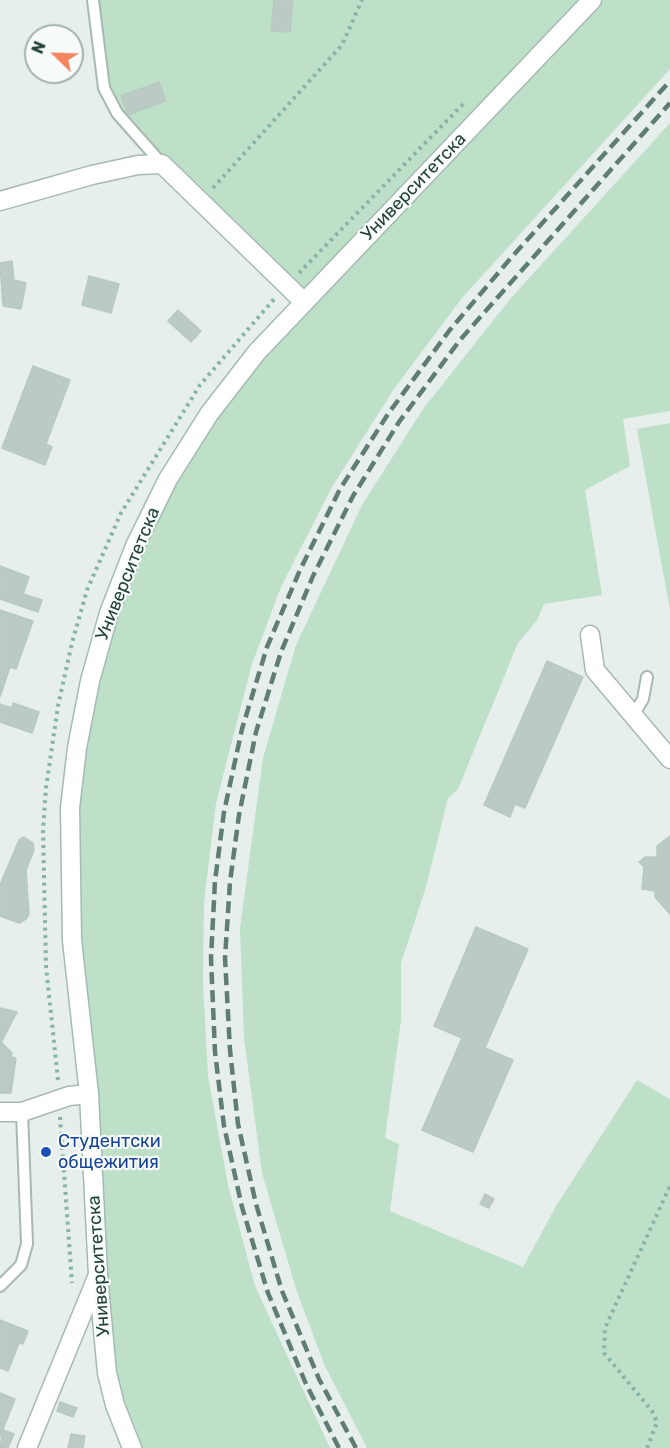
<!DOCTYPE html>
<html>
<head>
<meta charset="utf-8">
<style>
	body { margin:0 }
	#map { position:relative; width:670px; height:1448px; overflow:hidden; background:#e6efeb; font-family:Rubik,sans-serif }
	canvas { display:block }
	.north { position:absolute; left:24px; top:24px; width:60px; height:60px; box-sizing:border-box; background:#f7fbf9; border:2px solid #a3b1ad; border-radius:50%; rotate:293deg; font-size:16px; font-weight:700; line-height:24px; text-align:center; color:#24423a }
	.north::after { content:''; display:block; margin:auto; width:21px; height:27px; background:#f4845f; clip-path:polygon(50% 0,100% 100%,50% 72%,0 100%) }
</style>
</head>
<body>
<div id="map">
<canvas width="670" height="1448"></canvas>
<div class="north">N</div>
</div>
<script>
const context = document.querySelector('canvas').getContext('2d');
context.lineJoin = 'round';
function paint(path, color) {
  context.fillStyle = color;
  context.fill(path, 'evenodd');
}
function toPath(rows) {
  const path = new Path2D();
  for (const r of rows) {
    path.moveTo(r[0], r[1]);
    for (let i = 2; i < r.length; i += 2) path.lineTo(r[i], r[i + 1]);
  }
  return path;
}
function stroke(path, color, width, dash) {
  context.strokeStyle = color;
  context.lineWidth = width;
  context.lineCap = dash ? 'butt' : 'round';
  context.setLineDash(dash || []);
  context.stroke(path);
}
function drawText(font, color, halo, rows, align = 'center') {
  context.font = font + ' Rubik,sans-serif';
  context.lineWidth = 4.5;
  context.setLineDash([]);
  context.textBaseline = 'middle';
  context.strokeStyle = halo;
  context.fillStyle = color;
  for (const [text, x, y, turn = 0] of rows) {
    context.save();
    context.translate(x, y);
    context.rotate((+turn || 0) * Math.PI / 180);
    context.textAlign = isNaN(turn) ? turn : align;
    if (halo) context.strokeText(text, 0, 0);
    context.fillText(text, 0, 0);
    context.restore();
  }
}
paint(toPath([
	[93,0,670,0,670,69,462,298,394,389,332,487,281,587,252,664,216,803,204,902,203,983,208,1076,228,1185,255,1286,330,1448,132,1448,115,1405,70,808,90,681,168,479,304,302,162,164,104,88],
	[670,123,670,411,623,419,630,466,585,490,602,595,544,604,537,620,518,643,458,789,448,798,426,887,401,963,401,1020,385,1138,399,1144,390,1211,523,1267,556,1206,637,1080,670,1099,670,1448,367,1448,324,1364,296,1289,262,1173,244,1038,240,928,263,758,296,645,362,505,423,409,511,298],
	[670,423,670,610,637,429]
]), '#bfe0c8');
const building = toPath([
	[274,0,293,0,290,32,271,31,274,0],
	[159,82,166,101,128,115,121,96,159,82],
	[12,261,14,280,26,283,21,309,3,306,0,263,12,261],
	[89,276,119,284,111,313,82,305,89,276],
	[178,310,201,331,191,342,168,321,178,310],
	[33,366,70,380,46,444,52,447,45,465,2,448,33,366],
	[0,566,29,577,23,594,42,600,38,612,0,599,0,566],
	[0,610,33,621,16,669,10,667,0,697,0,610],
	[547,661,583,677,525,808,515,804,510,817,484,805,547,661],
	[13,703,39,712,32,733,0,722,0,704,12,708,13,703],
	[670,836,670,914,655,897,655,891,642,889,644,867,639,862,645,857,657,857,657,846,670,836],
	[24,837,33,843,34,850,26,870,29,914,26,919,19,923,0,916,0,885,19,840,24,837],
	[476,927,528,949,485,1048,513,1060,473,1152,422,1130,462,1038,434,1026,476,927],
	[0,1008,17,1012,2,1041,0,1041,0,1008],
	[0,1041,12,1053,11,1057,16,1058,11,1093,0,1093,0,1041],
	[485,1194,494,1199,489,1208,480,1204,485,1194],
	[0,1320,28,1331,23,1344,19,1343,8,1371,0,1368,0,1320],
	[0,1393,15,1399,0,1437,0,1393],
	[60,1402,77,1408,73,1417,57,1411,60,1402],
	[3,1430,14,1434,8,1448,0,1448,3,1430],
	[71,1434,85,1436,83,1448,68,1448,71,1434]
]);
paint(building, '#bbcac4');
stroke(building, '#b8c9c2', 1.5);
const lane = toPath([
	[93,0,104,88,117,113,162,164],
	[634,714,643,699,647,677],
	[0,1286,21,1265,27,1244,22,1112]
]);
const street = toPath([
	[0,201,92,175,138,165,162,164,304,302],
	[590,635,595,670,670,759],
	[0,1112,22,1112,69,1096,89,1094],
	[27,1448,98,1275]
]);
const secondary = toPath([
	[132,1448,115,1405,107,1373,98,1275,89,1094,72,940,70,808,77,748,90,681,109,613,135,546,168,479,209,414,257,352,592,0]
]);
stroke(lane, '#a8b8b2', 14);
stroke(street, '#a8b8b2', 21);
stroke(secondary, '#a4bbb3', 21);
stroke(toPath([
	[213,188,342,45,362,0],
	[299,273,465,102],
	[58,1080,46,966,43,830,46,788,58,706,72,643,87,590,121,513,200,385,275,298],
	[60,1117,72,1283],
	[647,1448,657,1422,652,1411,604,1353,605,1328,670,1186]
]), '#86b3a5', 4, [3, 4.5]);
stroke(lane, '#fff', 10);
stroke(street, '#fff', 18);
stroke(secondary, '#fff', 18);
stroke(toPath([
	[339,1448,306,1384,268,1293,242,1207,224,1126,215,1052,211,958,215,881,224,812,242,729,267,647,300,570,340,489,388,414,449,331,510,259,670,81],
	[356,1448,319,1379,282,1291,256,1204,238,1124,230,1050,225,958,230,882,239,815,256,732,281,652,313,576,353,496,399,422,460,340,670,103]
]), '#5f7d75', 4.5, [12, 6]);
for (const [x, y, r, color] of [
	[46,1152,6,"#1a4fb4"]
]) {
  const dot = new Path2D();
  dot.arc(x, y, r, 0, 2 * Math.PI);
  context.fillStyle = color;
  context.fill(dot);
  stroke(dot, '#f7fbf9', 2);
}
drawText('18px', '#24423a', '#f7fbf9', [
	["Университетска",414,187,-46],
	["Университетска",128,574,-68],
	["Университетска",99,1266,-94]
]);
drawText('18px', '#164399', '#f7fbf9', [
	["Студентски",58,1142],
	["общежития",58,1163]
], 'left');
</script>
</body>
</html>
